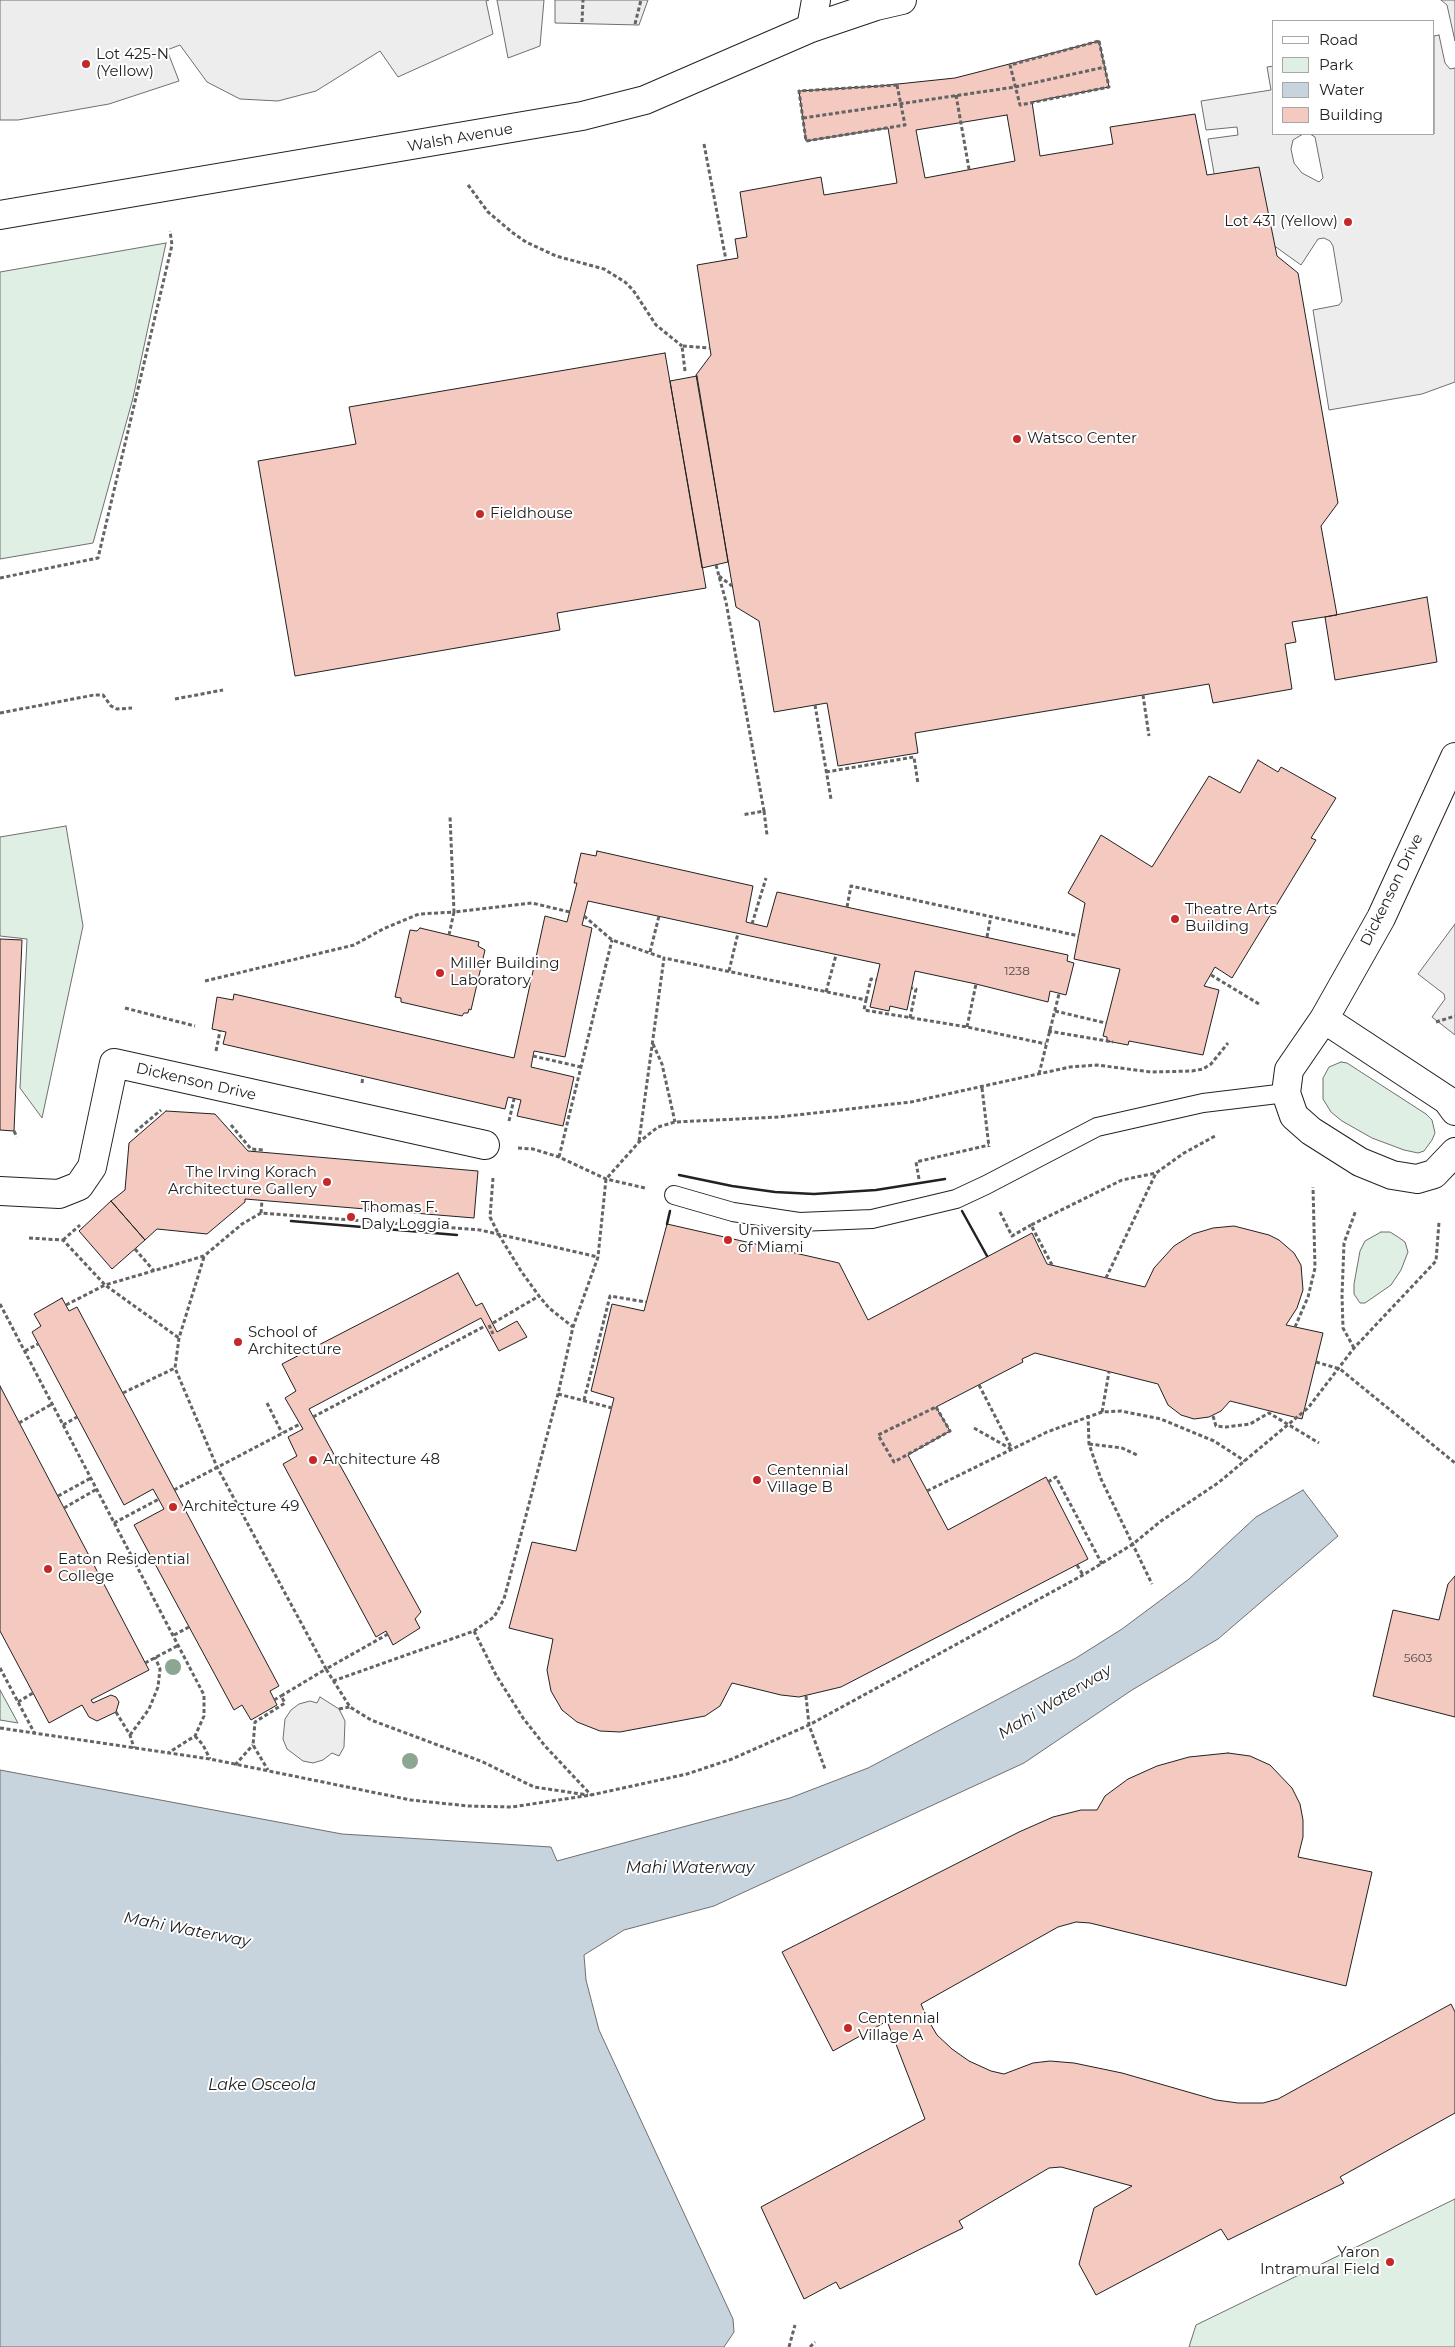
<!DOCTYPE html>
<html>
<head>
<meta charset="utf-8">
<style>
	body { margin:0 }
	#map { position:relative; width:1455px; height:2347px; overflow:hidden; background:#fff; font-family:Montserrat,sans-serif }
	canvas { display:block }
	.legend { position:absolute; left:1272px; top:20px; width:162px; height:115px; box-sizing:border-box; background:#fff; border:1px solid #a7a7a7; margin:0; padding:6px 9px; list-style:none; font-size:15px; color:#222 }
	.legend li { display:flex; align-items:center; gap:10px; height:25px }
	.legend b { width:25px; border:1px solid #a7a7a7 }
</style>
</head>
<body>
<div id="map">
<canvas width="1455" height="2347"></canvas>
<ul class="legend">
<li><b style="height:6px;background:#fff"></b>Road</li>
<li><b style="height:14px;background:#e0efe3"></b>Park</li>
<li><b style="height:14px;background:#c7d3dd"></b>Water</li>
<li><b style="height:14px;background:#f3c9c0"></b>Building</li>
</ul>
</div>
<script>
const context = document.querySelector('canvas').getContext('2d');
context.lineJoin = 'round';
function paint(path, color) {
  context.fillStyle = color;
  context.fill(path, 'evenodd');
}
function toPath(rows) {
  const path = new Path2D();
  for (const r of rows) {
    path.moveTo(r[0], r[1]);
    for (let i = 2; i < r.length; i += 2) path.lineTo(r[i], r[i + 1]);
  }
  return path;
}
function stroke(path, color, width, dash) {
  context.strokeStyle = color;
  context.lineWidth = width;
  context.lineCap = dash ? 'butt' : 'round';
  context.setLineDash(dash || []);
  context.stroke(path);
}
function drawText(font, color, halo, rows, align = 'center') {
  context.font = font + ' Montserrat,sans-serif';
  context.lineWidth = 4;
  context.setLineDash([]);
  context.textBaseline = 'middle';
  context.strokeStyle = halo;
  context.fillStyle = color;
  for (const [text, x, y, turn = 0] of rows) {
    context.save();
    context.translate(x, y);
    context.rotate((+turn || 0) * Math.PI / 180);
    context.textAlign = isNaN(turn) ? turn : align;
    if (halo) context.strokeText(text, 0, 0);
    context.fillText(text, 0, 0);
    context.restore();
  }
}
const green = toPath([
	[166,243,133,398,93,543,0,559,0,272,166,243],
	[66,826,83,926,42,1118,20,1088,27,939,0,936,0,837,66,826],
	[1341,1062,1347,1063,1426,1114,1432,1120,1435,1133,1432,1140,1424,1151,1418,1153,1404,1150,1372,1138,1342,1121,1331,1112,1323,1099,1323,1078,1329,1067,1341,1062],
	[1381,1232,1390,1232,1398,1237,1405,1242,1408,1252,1401,1270,1391,1285,1365,1303,1360,1303,1354,1294,1354,1284,1360,1251,1365,1241,1381,1232],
	[0,1690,18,1723,0,1720,0,1690],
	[1455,2199,1455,2347,1189,2347,1196,2325,1455,2199]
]);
paint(green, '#e0efe3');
stroke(green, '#6f6f6f', 1);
const parking = toPath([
	[0,0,489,0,486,1,493,34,398,77,380,51,316,91,278,101,240,99,207,82,180,45,167,50,179,81,109,104,18,120,0,120,0,0],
	[497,0,544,0,540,46,508,58,497,0],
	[555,0,648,0,639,25,555,23,555,0],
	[1441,0,1455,0,1455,41,1447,5,1441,0],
	[1439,35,1445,63,1450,69,1455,68,1455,382,1422,394,1329,410,1313,310,1339,305,1342,301,1333,246,1330,241,1324,238,1318,239,1301,265,1220,207,1208,139,1238,135,1237,127,1206,130,1201,101,1271,90,1267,67,1274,66,1274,134,1303,134,1293,140,1291,149,1294,163,1302,173,1319,182,1323,178,1315,137,1310,134,1434,134,1434,36,1439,35],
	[1455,924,1455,1035,1432,1017,1445,999,1444,994,1418,974,1455,924],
	[320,1697,339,1709,345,1721,344,1747,339,1756,332,1753,323,1760,313,1763,303,1761,287,1749,283,1739,285,1719,291,1710,299,1704,310,1701,317,1703,320,1697]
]);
paint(parking, '#ededed');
stroke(parking, '#6f6f6f', 1);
const water = toPath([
	[1303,1490,1338,1536,1218,1639,1132,1690,1024,1763,714,1906,624,1930,584,1955,586,1980,599,2030,733,2319,734,2332,724,2347,0,2347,0,1770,342,1834,551,1847,557,1861,790,1798,868,1768,1076,1658,1122,1629,1189,1579,1256,1517,1303,1490]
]);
paint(water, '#c7d3dd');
stroke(water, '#6f6f6f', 1);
const building = toPath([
	[1099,41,1109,87,1032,102,1040,156,1113,144,1110,127,1195,114,1207,175,1259,167,1277,256,1298,273,1338,503,1321,526,1337,615,1292,622,1296,642,1285,644,1292,689,1213,703,1209,684,915,733,918,753,838,766,827,703,774,712,759,621,736,607,696,375,711,355,697,265,738,258,735,239,747,237,740,192,821,177,824,195,897,183,888,128,806,141,799,91,879,86,955,78,1099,41],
	[1007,115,1015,161,925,178,916,130,1007,115],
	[665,353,706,588,557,613,560,630,295,676,258,461,356,444,349,407,665,353],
	[697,376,728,562,702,568,670,381,697,376],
	[1427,597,1437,662,1335,680,1325,617,1427,597],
	[1258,760,1278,772,1281,767,1336,798,1311,838,1316,840,1232,978,1215,967,1204,986,1219,990,1203,1055,1129,1041,1128,1045,1107,1041,1107,1037,1103,1036,1120,969,1074,959,1085,903,1068,893,1101,835,1152,867,1209,776,1240,793,1258,760],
	[597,851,753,886,746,922,767,927,777,892,1068,955,1067,961,1074,963,1066,995,1050,991,1048,1002,976,984,915,971,907,1010,890,1006,889,1011,870,1007,880,964,588,901,582,925,592,928,565,1057,534,1051,531,1067,574,1077,563,1126,517,1116,521,1100,508,1097,505,1109,223,1044,226,1032,212,1029,217,997,233,1000,234,994,514,1058,545,916,567,922,577,883,574,883,581,853,596,856,597,851],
	[420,928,479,942,478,946,485,950,471,1010,469,1009,468,1013,464,1013,462,1016,401,1002,401,998,395,997,410,930,417,931,420,928],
	[0,939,22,940,14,1131,0,1130,0,939],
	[166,1111,215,1114,248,1151,478,1171,474,1218,245,1199,245,1202,207,1234,157,1229,145,1240,111,1201,125,1190,129,1143,166,1111],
	[111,1201,145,1240,112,1269,79,1231,111,1201],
	[667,1224,839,1263,868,1320,1032,1233,1047,1264,1145,1287,1154,1268,1174,1246,1193,1234,1213,1228,1234,1226,1269,1235,1279,1240,1294,1253,1301,1265,1303,1290,1297,1308,1286,1325,1323,1333,1302,1419,1230,1401,1221,1411,1209,1417,1194,1419,1181,1415,1168,1405,1158,1384,1035,1353,1022,1359,1023,1362,936,1407,950,1431,908,1455,948,1530,1046,1477,1088,1559,841,1687,799,1697,781,1695,732,1683,720,1706,705,1716,620,1732,600,1731,577,1722,562,1710,551,1691,547,1670,553,1639,509,1628,532,1542,576,1551,614,1398,591,1391,612,1304,644,1311,667,1224],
	[458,1273,476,1306,482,1303,497,1332,517,1321,527,1337,499,1351,481,1318,309,1409,421,1612,415,1619,420,1628,393,1645,386,1631,376,1637,283,1464,297,1456,288,1437,303,1429,285,1398,296,1391,282,1364,458,1273],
	[62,1298,69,1311,77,1307,279,1686,270,1691,277,1705,251,1720,242,1705,234,1710,134,1525,164,1509,153,1489,124,1505,32,1332,41,1326,34,1314,62,1298],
	[0,1386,149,1670,91,1700,93,1703,111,1695,116,1697,119,1702,116,1712,97,1721,89,1717,82,1705,49,1723,0,1631,0,1386],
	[1455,1576,1455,1717,1373,1696,1393,1610,1439,1620,1448,1584,1455,1576],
	[1228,1753,1250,1756,1270,1765,1292,1788,1300,1804,1303,1820,1303,1837,1298,1857,1372,1872,1346,1986,1090,1923,1076,1922,1058,1927,921,2004,927,2018,937,2035,952,2049,969,2061,991,2071,1004,2074,1033,2063,1050,2061,1074,2063,1122,2073,1216,2100,1238,2103,1263,2103,1278,2099,1451,2004,1455,2012,1455,2113,1340,2177,1344,2183,1228,2240,1221,2229,1096,2295,1079,2264,1094,2208,1132,2186,1061,2167,1049,2168,959,2221,963,2228,840,2289,836,2282,804,2299,761,2207,925,2119,887,2021,833,2051,782,1952,1019,1832,1053,1817,1081,1810,1097,1810,1105,1796,1128,1779,1157,1766,1189,1757,1228,1753]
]);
paint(building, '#f3c9c0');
stroke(building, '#222', 1);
const service = toPath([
	[674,1195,733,1212,799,1222,872,1219,956,1199,986,1185,1097,1127,1203,1103,1286,1093]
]);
const minor = toPath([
	[811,28,816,0],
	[0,215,582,116,645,100,811,28,876,6,902,0],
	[1455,757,1381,918,1324,1019,1289,1070,1286,1093,1294,1116,1311,1131,1360,1162,1392,1175,1417,1179,1434,1174,1455,1152],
	[1324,1019,1447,1100,1455,1111],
	[0,1191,59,1194,79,1186,92,1167,114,1063,485,1145]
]);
stroke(service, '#222', 20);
stroke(minor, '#222', 30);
stroke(toPath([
	[582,22,583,0],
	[635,24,641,0],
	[1099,41,1109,87,1020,105,1010,65,1099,41],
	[897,85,905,125,806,141,799,91,897,85],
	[956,95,969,169],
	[803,118,1015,87,1105,67],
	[704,144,726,260],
	[468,185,488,212,513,233,526,242,556,256,604,269,625,282,633,290,656,325,682,346],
	[685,371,682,346,710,348],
	[716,565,726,602,764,811,742,815],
	[719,576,732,586],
	[0,578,98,558,172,245,170,231],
	[1143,695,1149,736],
	[175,699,223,690],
	[815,705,831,799],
	[0,713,94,695,103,695,111,706,117,709,132,708],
	[826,772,914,757,918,784],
	[764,811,767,835],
	[847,907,851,886,1079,936],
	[584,916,612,940,664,958],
	[752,924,766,878],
	[449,935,454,912,532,903,570,912],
	[987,937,991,916],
	[650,952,659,916],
	[729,971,738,933],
	[1211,975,1259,1004],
	[205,981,354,945,383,929,419,914,454,912,450,816],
	[826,992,836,955],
	[866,1000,871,979,876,980],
	[125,1008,195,1026],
	[1055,1011,1106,1023],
	[910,1018,916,989,912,988],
	[1436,1022,1455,1016],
	[967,1027,976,984],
	[1048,1031,1113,1042],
	[653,1044,662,1064,675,1122],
	[216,1051,220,1031],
	[533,1056,581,1067],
	[1039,1074,1059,994],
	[362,1083,363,1076],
	[982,1088,989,1147],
	[509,1121,514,1099],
	[231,1125,251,1149,264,1150],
	[14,1131,17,1137],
	[135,1132,161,1110],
	[639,1141,664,958,866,1000,864,1010,967,1027,1046,1044],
	[518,1148,533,1149,559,1157,606,1179,645,1188],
	[559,1157,612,940],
	[493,1178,490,1217,499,1235,521,1271,539,1296,549,1308,573,1327],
	[919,1179,916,1162,989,1145],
	[1000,1212,1012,1236,1031,1225],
	[261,1213,262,1200],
	[29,1238,63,1240,105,1285,204,1256,242,1224,261,1213,480,1230,598,1257],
	[63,1240,80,1225],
	[135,1249,154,1271],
	[204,1257,179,1338,175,1368,217,1467,326,1669,281,1696,285,1703,255,1722,253,1745,268,1770],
	[1052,1265,1031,1225,1122,1180,1156,1173,1184,1153,1215,1136],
	[1106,1278,1156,1173],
	[0,1304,204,1695,204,1716,195,1736,168,1753],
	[66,1305,105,1285,179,1338],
	[493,1323,539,1296],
	[489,1325,493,1334],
	[1295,1327,1308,1297,1315,1268,1313,1187],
	[1354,1348,1343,1328,1342,1295,1344,1243,1356,1210],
	[25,1351,38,1344],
	[1316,1362,1340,1369,1455,1463],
	[979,1385,1012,1449],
	[123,1393,175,1368],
	[558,1394,612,1408],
	[584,1400,610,1296,646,1302],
	[267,1403,282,1433],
	[936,1407,950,1431,894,1462,878,1435,936,1407],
	[1102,1412,1109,1372],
	[1088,1415,1089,1444,1101,1479,1152,1584],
	[1213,1416,1216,1426,1226,1427,1250,1424,1269,1413,1319,1443],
	[313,1417,485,1326],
	[19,1423,52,1404],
	[63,1425,77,1417],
	[974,1428,1011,1449],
	[1089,1444,1122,1448,1137,1455],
	[1048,1482,1056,1477,1102,1564],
	[174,1490,300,1424],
	[927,1491,1047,1432,1102,1412,1121,1411,1161,1419,1214,1441,1245,1461],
	[58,1496,91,1478],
	[64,1508,97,1489],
	[114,1523,159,1499],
	[1077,1565,1083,1575],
	[474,1631,496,1675,523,1718,545,1746,591,1795],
	[388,1634,326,1669,350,1707,371,1720,483,1762,534,1787,588,1795],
	[174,1635,189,1627],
	[145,1663,179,1645],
	[0,1668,35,1734],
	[333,1681,474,1631,494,1617,504,1599,558,1394,573,1327,598,1257,606,1179,639,1142,658,1127,675,1122,779,1117,911,1102,1070,1067,1097,1065,1151,1072,1192,1071,1203,1069,1211,1064,1228,1043],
	[806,1696,809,1725,825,1769],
	[274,1700,281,1696],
	[18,1702,33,1693],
	[339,1709,350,1707],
	[116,1712,130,1735,134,1748],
	[0,1728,210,1759,411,1800,468,1806,512,1807,591,1795,687,1774,732,1759,809,1725,1083,1575,1133,1544,1161,1521,1218,1483,1308,1408,1354,1348,1436,1261,1439,1222],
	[130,1735,149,1709,158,1687,160,1669,155,1657],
	[195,1736,203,1745,210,1759],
	[235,1765,253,1745],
	[789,2347,795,2325],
	[810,2347,815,2342]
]), '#646464', 3, [4, 2.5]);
stroke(service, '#fff', 18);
stroke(minor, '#fff', 28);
stroke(toPath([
	[679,1175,732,1186,775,1192,814,1194,876,1190,945,1179],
	[962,1211,987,1256],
	[291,1221,457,1235],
	[667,1224,670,1211]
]), '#222', 2.5);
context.fillStyle = '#8da692';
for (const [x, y] of [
	[173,1667],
	[410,1761]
]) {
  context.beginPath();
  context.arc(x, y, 8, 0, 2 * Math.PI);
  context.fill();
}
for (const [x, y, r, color] of [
	[86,64,5,"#c62828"],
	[1348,222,5,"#c62828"],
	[1017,439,5,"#c62828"],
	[480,514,5,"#c62828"],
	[1175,919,5,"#c62828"],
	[440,973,5,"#c62828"],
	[327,1182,5,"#c62828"],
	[351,1217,5,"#c62828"],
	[728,1240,5,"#c62828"],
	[238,1342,5,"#c62828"],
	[313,1460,5,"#c62828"],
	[757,1480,5,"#c62828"],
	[173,1507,5,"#c62828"],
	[48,1569,5,"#c62828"],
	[848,2028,5,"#c62828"],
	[1390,2262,5,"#c62828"]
]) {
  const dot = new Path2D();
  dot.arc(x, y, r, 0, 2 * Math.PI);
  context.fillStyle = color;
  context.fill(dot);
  stroke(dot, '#fff', 2);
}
drawText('12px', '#564c4a', null, [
	["1238",1017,971],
	["5603",1418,1658]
]);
drawText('15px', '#222', '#fff', [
	["Lot 425-N",96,55],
	["(Yellow)",96,72],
	["Lot 431 (Yellow)",1338,222,"right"],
	["Watsco Center",1027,439],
	["Fieldhouse",490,514],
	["Theatre Arts",1185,910],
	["Building",1185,927],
	["Miller Building",450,964],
	["Laboratory",450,981],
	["The Irving Korach",317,1173,"right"],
	["Architecture Gallery",317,1190,"right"],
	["Thomas F.",361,1208],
	["Daly Loggia",361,1225],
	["University",738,1231],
	["of Miami",738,1248],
	["School of",248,1333],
	["Architecture",248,1350],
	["Architecture 48",323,1460],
	["Centennial",767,1471],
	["Village B",767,1488],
	["Architecture 49",183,1507],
	["Eaton Residential",58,1560],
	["College",58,1577],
	["Centennial",858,2019],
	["Village A",858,2036],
	["Yaron",1380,2253,"right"],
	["Intramural Field",1380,2270,"right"]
], 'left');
drawText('15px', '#222', '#fff', [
	["Walsh Avenue",460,138,-10],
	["Dickenson Drive",1392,890,-64],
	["Dickenson Drive",196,1082,13]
]);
drawText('italic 16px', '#222', '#fff', [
	["Mahi Waterway",1055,1702,-31],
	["Mahi Waterway",690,1868],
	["Mahi Waterway",187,1930,11],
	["Lake Osceola",262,2085]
]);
</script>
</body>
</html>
